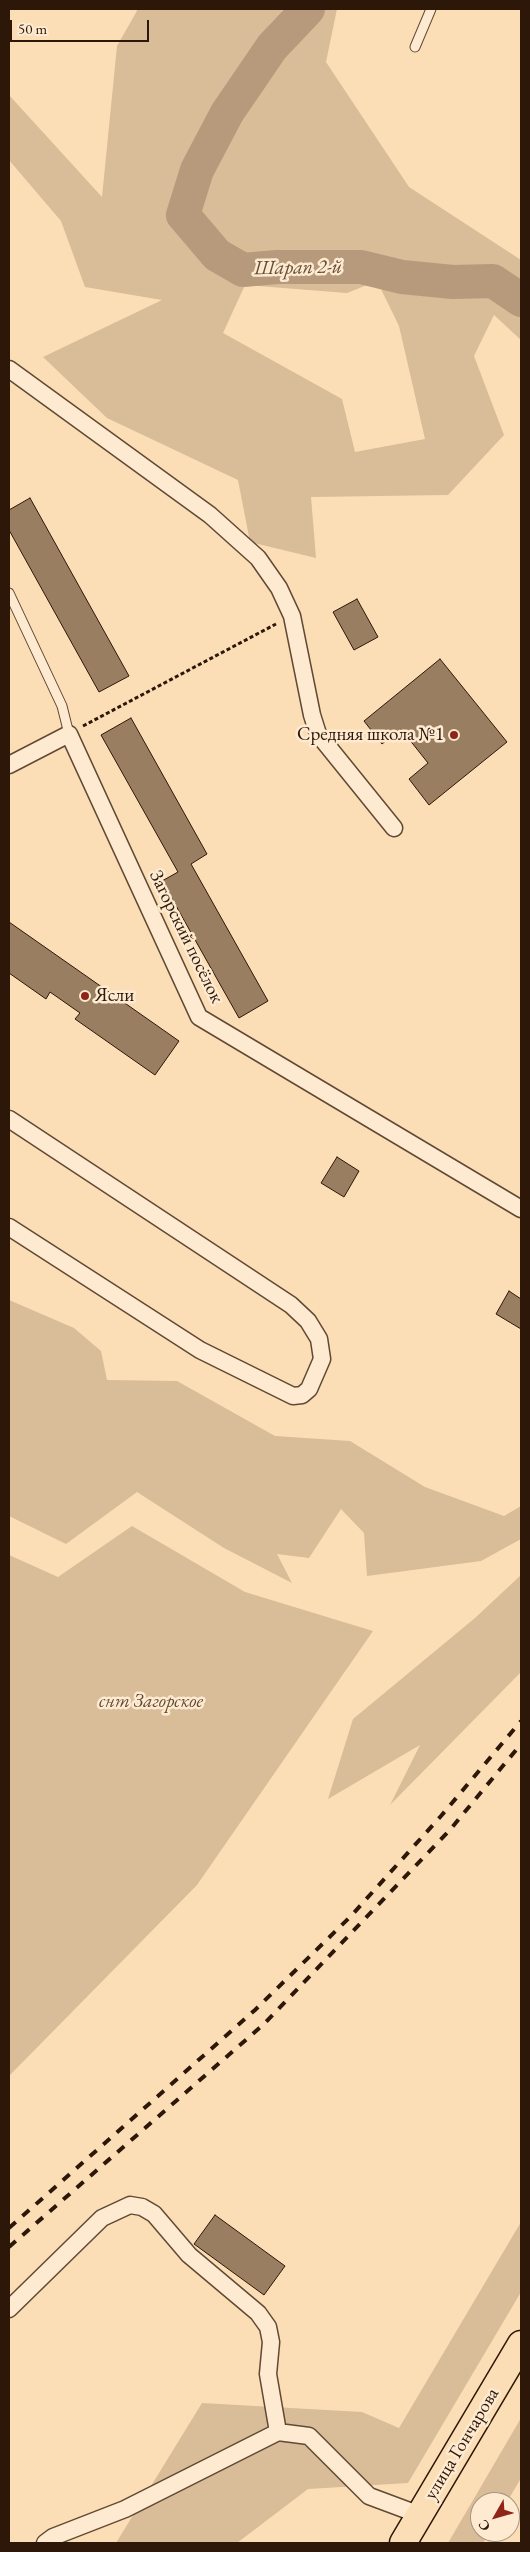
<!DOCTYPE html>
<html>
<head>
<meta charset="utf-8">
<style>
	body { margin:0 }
	#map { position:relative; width:530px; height:2552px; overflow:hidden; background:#fcdeb6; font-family:"EB Garamond",serif }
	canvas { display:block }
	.frame { position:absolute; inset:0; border:10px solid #2d1708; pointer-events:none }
	.north { position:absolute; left:470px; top:2492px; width:50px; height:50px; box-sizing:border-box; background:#fdead0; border:1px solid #aa9680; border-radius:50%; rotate:232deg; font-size:14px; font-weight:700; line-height:20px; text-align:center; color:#2d1708 }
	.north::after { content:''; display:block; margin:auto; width:18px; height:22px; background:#8f2418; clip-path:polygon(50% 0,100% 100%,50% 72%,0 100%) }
	.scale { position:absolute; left:10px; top:20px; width:139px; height:22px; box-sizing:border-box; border:2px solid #2d1708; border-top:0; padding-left:6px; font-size:15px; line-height:18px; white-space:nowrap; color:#2d1708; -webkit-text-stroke:4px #fdead0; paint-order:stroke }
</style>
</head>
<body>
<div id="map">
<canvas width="530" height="2552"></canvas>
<div class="frame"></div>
<div class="north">С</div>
<div class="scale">50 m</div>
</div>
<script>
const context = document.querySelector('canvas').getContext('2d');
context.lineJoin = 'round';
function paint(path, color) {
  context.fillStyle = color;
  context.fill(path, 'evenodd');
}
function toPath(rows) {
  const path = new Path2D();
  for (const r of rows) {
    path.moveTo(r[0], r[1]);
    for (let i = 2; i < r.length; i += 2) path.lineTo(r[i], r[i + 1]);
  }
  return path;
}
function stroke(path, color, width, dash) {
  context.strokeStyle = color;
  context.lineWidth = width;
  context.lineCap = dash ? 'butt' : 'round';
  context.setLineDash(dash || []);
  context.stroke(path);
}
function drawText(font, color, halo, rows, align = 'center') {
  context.font = font + ' "EB Garamond",serif';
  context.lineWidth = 5;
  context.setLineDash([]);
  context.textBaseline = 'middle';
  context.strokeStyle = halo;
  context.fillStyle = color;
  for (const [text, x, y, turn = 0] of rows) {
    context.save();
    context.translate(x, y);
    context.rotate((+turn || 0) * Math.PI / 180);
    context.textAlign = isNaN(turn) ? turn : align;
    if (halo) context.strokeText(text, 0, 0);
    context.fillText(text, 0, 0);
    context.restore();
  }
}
paint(toPath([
	[138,9,337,9,326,62,409,187,521,260,521,340,494,315,474,356,504,435,448,495,311,497,316,558,250,542,238,480,107,418,43,357,162,300,85,287,61,221,9,160,9,95,102,197,117,46],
	[377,281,399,326,425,439,355,452,342,399,223,333,245,285,347,293],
	[9,1300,74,1328,101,1351,107,1380,177,1381,275,1436,350,1441,425,1487,504,1516,521,1506,521,1539,481,1561,367,1576,364,1533,341,1509,309,1558,277,1554,292,1583,224,1548,137,1492,66,1544,9,1516],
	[132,1526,245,1592,373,1631,197,1885,9,2076,9,1555,58,1577],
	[521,1575,521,1672,390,1805,420,1745,328,1799,353,1719,475,1618],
	[521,2222,521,2292,408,2483,308,2489,237,2543,116,2543,202,2403,362,2412,399,2428],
	[521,2418,521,2478,507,2502,480,2502,480,2532,489,2532,483,2543,448,2543]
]), '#d9bc98');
stroke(toPath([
	[308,9,272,47,227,113,197,170,183,215,217,255,243,270,277,267,361,267,402,277,453,282,493,281,521,300]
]), '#b69a7b', 34);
const building = toPath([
	[30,498,129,676,99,692,9,530,9,510,30,498],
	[357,599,378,637,354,650,333,612,357,599],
	[440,659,507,742,429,805,409,779,428,763,401,729,382,744,364,721,440,659],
	[131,718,207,854,191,864,268,1001,239,1018,162,881,178,872,101,735,131,718],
	[9,922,179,1041,155,1075,75,1019,80,1013,50,992,46,999,9,973,9,922],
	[337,1157,359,1171,344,1197,321,1183,337,1157],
	[509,1291,521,1299,521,1329,496,1314,509,1291],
	[215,2215,285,2266,264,2295,194,2244,215,2215]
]);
paint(building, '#997e62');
stroke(building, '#2d1708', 1);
const lane = toPath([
	[415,47,431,9],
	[9,593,62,706,69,734]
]);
const street = toPath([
	[9,369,210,515,258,558,279,588,292,616,312,715,318,734,394,828],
	[9,765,69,734,199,1017,521,1209],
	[9,1119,291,1305,308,1321,319,1339,322,1359,309,1389,302,1395,293,1396,200,1350,9,1227],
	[9,2309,102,2218,130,2205,142,2207,154,2214,189,2255,258,2313,268,2327,271,2342,268,2374,278,2432,309,2436,369,2496,420,2515],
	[45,2543,53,2537,125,2509,278,2432]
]);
const primary = toPath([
	[403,2543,521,2344]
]);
stroke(lane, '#614934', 11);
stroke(street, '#614934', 19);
stroke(primary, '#2d1708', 29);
stroke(toPath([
	[83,726,276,624]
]), '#2d1708', 3, [4, 2.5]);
stroke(lane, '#fdead0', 9);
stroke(street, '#fdead0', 16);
stroke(primary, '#fcdeb6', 26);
stroke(toPath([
	[9,2228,255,2010,351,1916,441,1816,521,1721],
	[9,2247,264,2024,449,1831,521,1744]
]), '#2d1708', 4, [9, 9]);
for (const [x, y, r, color] of [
	[454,735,5,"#8f2418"],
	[85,996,5,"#8f2418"]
]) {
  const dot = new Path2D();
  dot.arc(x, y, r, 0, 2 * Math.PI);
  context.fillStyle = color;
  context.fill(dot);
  stroke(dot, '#fdead0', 2);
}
drawText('19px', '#2d1708', '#fdead0', [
	["Средняя школа №1",444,735],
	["Ясли",95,996,"left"]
], 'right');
drawText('19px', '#2d1708', '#fdead0', [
	["Загорский посёлок",186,937,64],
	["улица Гончарова",462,2444,-59]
]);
drawText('italic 19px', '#614933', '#fdead0', [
	["снт Загорское",151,1702]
]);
drawText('italic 20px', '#644b36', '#fdead0', [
	["Шарап 2-й",298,268,-1]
]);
</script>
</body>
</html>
